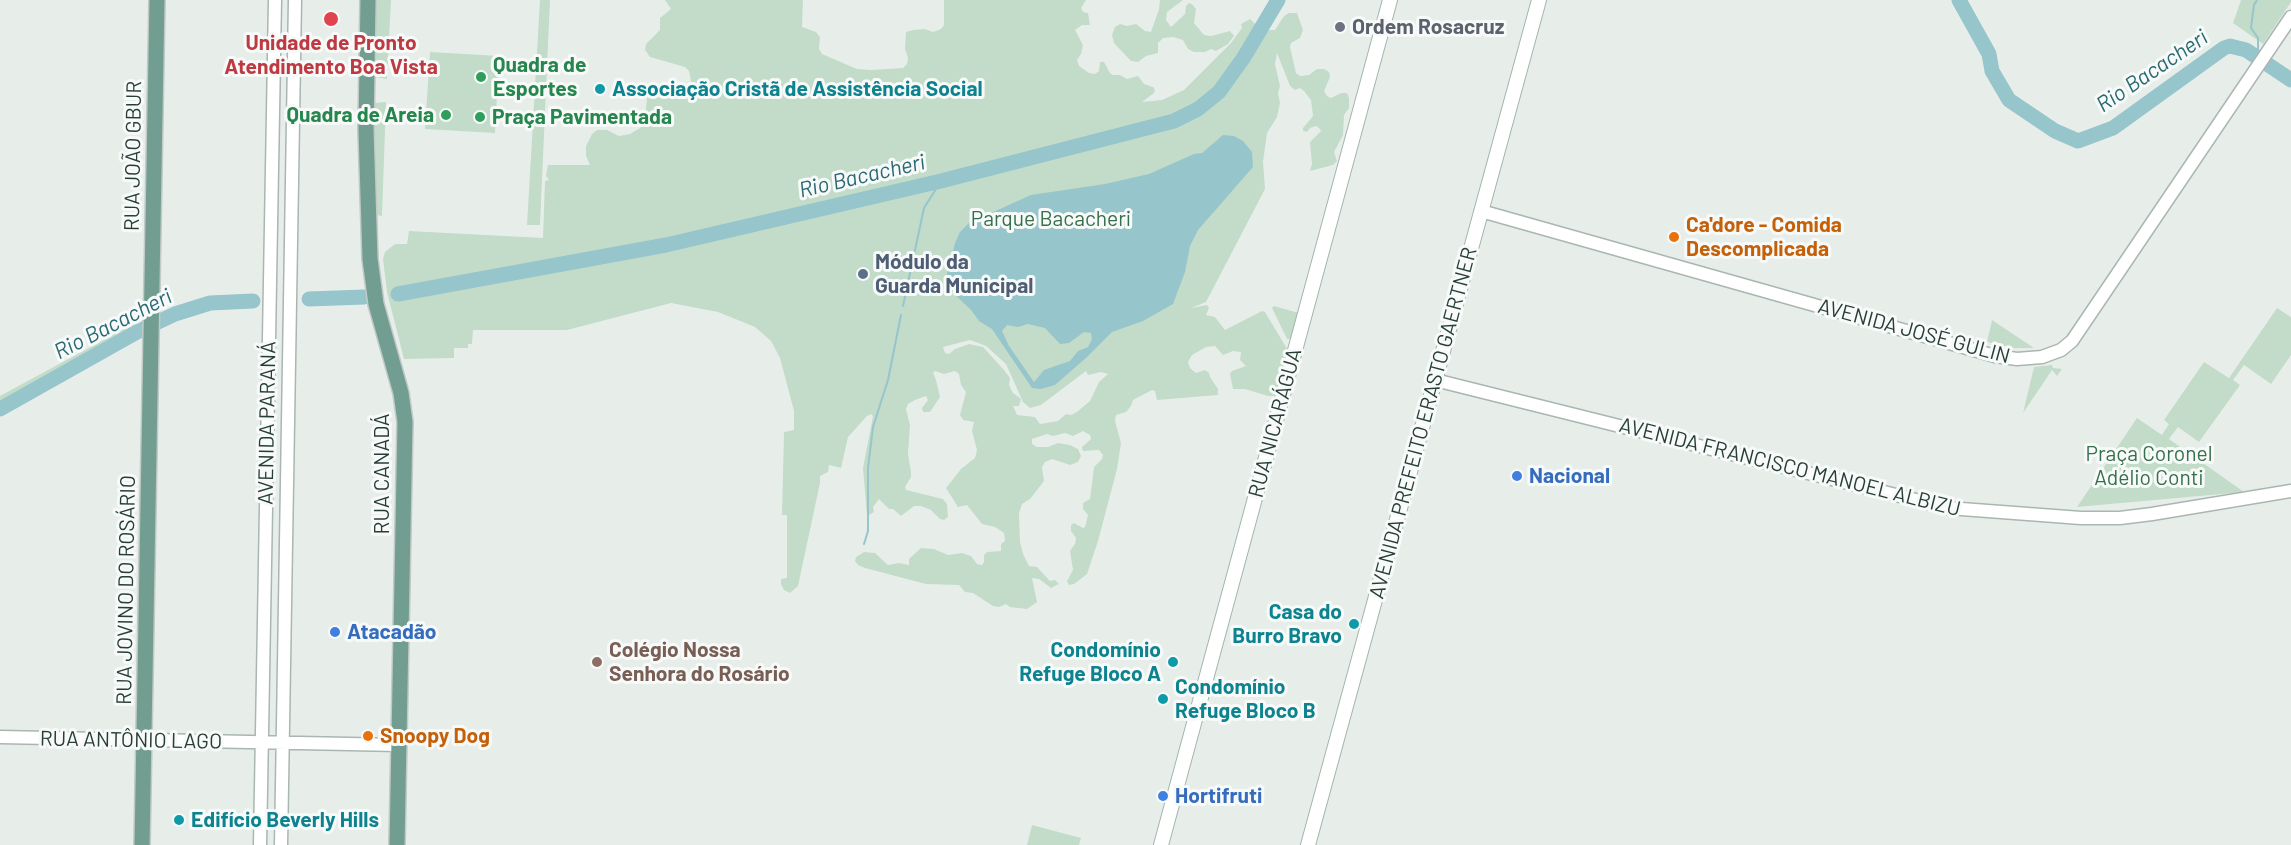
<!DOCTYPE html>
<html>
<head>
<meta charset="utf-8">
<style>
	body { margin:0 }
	canvas { display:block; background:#e7eeea }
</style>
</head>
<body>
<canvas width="2291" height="845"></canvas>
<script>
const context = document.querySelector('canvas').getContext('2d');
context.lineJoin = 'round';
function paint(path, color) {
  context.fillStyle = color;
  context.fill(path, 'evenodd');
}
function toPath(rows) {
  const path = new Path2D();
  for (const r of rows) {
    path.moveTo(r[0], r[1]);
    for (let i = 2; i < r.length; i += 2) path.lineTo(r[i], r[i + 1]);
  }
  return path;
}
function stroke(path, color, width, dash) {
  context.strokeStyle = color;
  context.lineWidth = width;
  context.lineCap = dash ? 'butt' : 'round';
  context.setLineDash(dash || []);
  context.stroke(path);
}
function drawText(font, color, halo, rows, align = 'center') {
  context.font = font + ' Barlow,sans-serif';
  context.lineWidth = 6;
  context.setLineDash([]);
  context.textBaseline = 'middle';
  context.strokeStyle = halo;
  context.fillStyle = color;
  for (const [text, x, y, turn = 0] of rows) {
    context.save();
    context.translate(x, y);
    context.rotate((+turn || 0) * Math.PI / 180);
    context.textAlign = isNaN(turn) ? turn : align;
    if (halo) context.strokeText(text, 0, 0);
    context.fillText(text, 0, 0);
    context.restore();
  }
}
paint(toPath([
	[376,0,391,0,387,79,375,77],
	[540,0,550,0,540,225,527,225],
	[665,0,803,0,802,27,816,32,820,37,819,49,822,54,857,69,871,70,903,68,907,64,908,58,905,49,906,32,913,30,925,29,933,32,941,29,944,25,944,0,1086,0,1081,8,1083,12,1088,13,1090,25,1082,25,1075,30,1083,45,1081,54,1077,60,1079,66,1089,73,1095,74,1099,71,1100,62,1104,62,1110,73,1113,75,1120,75,1127,79,1138,76,1144,84,1153,87,1155,90,1154,93,1142,102,1162,100,1184,90,1231,43,1242,28,1241,24,1250,19,1265,33,1269,30,1275,30,1284,16,1289,13,1297,13,1303,30,1300,38,1291,43,1290,47,1296,73,1300,76,1309,75,1317,69,1324,69,1329,72,1330,77,1324,91,1327,96,1331,98,1341,93,1347,93,1349,98,1349,108,1344,115,1343,135,1334,152,1337,161,1333,165,1310,171,1312,164,1310,142,1321,131,1320,129,1316,126,1310,128,1307,132,1303,131,1303,128,1313,116,1311,100,1304,91,1300,88,1295,90,1290,86,1277,53,1275,64,1280,86,1278,93,1280,103,1277,117,1267,133,1263,162,1265,189,1206,302,1191,308,1207,305,1209,308,1206,315,1215,317,1225,330,1262,311,1265,312,1289,352,1281,369,1277,393,1273,396,1268,396,1245,389,1233,389,1230,374,1232,371,1246,366,1240,360,1241,352,1233,351,1223,355,1215,346,1206,347,1192,355,1188,362,1190,368,1196,373,1205,370,1209,373,1210,377,1218,389,1218,395,1157,400,1155,391,1152,390,1133,400,1131,406,1126,412,1116,415,1115,421,1121,443,1117,469,1098,541,1087,574,1074,584,1069,585,1067,581,1073,570,1070,551,1075,544,1076,538,1071,531,1071,525,1074,523,1083,528,1085,527,1088,515,1083,509,1083,503,1090,499,1094,467,1102,459,1103,455,1099,450,1083,451,1082,447,1091,439,1090,435,1083,431,1073,436,1065,433,1053,436,1047,434,1032,439,1032,444,1037,447,1048,447,1058,443,1070,445,1078,449,1081,456,1078,462,1070,465,1052,459,1045,462,1042,467,1044,481,1030,499,1022,504,1019,513,1020,542,1023,554,1029,566,1037,567,1050,581,1055,580,1059,584,1051,588,1039,579,1032,578,1037,602,1027,609,1010,607,1006,604,999,607,993,606,973,593,965,592,959,585,926,584,865,568,858,565,855,561,856,557,864,552,875,553,888,565,899,563,909,565,909,559,921,548,934,549,948,555,962,553,971,556,977,564,982,565,984,562,984,555,987,552,1001,551,1001,544,1005,541,1004,533,995,527,982,524,967,505,958,507,946,488,961,469,975,458,977,450,972,431,974,422,963,420,960,415,966,392,961,385,959,374,955,371,944,374,935,371,933,373,936,380,940,397,930,412,923,412,922,408,928,400,926,396,915,400,908,404,906,409,910,425,908,454,911,472,911,477,905,487,906,490,943,499,947,504,948,517,944,520,940,519,931,510,921,506,914,506,901,516,893,509,889,509,879,499,873,507,874,512,867,516,863,468,873,416,871,414,867,416,848,437,841,468,829,465,828,472,820,476,820,483,798,586,790,593,784,590,781,584,781,579,787,578,787,515,782,515,784,432,794,430,794,411,780,358,771,341,755,327,718,312,671,303,567,330,473,330,472,344,468,344,468,348,454,348,454,358,404,359,387,292,383,259,385,252,395,244,407,244,409,231,543,238,545,181,549,180,546,176,548,165,590,165,586,156,586,146,592,134,597,130,607,130,619,136,630,134,640,128,645,120,647,97,651,89,658,87,675,90,687,88,691,81,689,71,685,67,650,57,645,50,646,44,660,30,660,18,671,9],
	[970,340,986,346,1006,364,1023,402,1030,408,1041,405,1086,371,1088,375,1101,372,1108,374,1099,382,1090,401,1077,412,1071,415,1066,414,1058,421,1040,424,1035,417,1017,415,1013,406,1019,406,1021,399,1013,393,1009,385,1010,378,1004,370,983,347,969,344,955,349,949,354,945,353,943,347],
	[1160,0,1183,0,1167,12,1166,20,1171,27,1185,14,1186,6,1189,3,1192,4,1196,9,1194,23,1204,35,1211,36,1230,31,1234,36,1228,44,1216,51,1211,49,1205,52,1194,52,1188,49,1183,40,1173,37,1163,38,1158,43,1158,53,1146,56,1138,62,1131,61,1114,43,1112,35,1115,27,1120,24,1127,26,1136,24,1145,31,1151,32,1159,9],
	[2241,0,2291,0,2291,2,2263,44,2233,23],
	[430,52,499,56,495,133,425,129],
	[386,102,382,216,377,215,374,103],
	[1274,306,1299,313,1292,339,1287,339,1272,308],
	[2277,308,2291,317,2291,355,2271,384,2244,365,2233,380,2240,385,2199,442,2178,427,2169,439,2244,492,2077,507,2137,418,2162,435,2169,424,2164,420,2204,362,2229,378],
	[1992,320,2034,348,2014,348,1987,342],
	[133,324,135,328,0,404,0,396],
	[2052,365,2053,368,2062,369,2057,376,2052,370,2023,413,2034,367],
	[1032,825,1081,838,1079,845,1027,845]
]), '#c3dcc9');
paint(toPath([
	[1223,135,1234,136,1243,141,1252,152,1253,167,1198,230,1190,246,1185,272,1173,304,1143,321,1112,332,1087,357,1055,385,1041,389,1032,388,992,329,979,321,971,310,950,290,947,274,955,243,960,232,969,223,1031,195,1105,184,1149,174,1194,154,1202,153],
	[1028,324,1045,328,1060,344,1069,343,1084,332,1091,333,1092,339,1088,347,1078,351,1070,361,1044,370,1034,382,1009,346,1002,331,1007,325,1018,327]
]), '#96c5cb');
stroke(toPath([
	[2257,0,2254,5,2251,28,2258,38,2258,57],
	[903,306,924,208,941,181],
	[864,544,868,531,868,468,873,427,888,380,901,315]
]), '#96c5cb', 2);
stroke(toPath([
	[1959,0,1989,54,1992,71,2009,100,2055,131,2078,141,2113,128,2224,48,2230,46,2246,50,2291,80],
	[398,294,666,245,941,181,1174,121,1198,109,1219,92,1244,57,1278,0],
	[309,299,364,297],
	[0,409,137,332,175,314,210,303,253,301]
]), '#96c5cb', 15);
const tertiary = toPath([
	[1481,211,1995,356,2017,359,2042,357,2061,350,2072,341,2291,17],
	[1435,380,1948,508,2081,518,2120,518,2152,514,2291,491],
	[0,737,399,745],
	[260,845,275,0],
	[281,845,295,0]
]);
const secondary = toPath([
	[1161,845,1390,0],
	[1308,845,1539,0]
]);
const primary = toPath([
	[368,0,366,130,370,259,376,304,401,393,405,422,397,845],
	[142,845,157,0]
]);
stroke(tertiary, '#aab6b1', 15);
stroke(secondary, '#a3b5ae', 16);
stroke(primary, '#c3c9c7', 18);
stroke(tertiary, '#fff', 12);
stroke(secondary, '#fff', 14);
stroke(primary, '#719e91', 15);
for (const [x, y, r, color] of [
	[331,19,8,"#e0444e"],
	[1340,27,6,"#6b7280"],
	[481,77,6,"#2e9e5b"],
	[600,89,6,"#0f9aa8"],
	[446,115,6,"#2e9e5b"],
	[480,117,6,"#2e9e5b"],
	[1674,237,6,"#e8710a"],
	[863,274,6,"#5c6f8a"],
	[1517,476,6,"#3f7fe0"],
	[1354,624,6,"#0f9aa8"],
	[335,632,6,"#3f7fe0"],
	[597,662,6,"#8d6e63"],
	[1173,662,6,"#0f9aa8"],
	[1163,699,6,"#0f9aa8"],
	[368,736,6,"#e8710a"],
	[1163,796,6,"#3f7fe0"],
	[179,820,6,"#0f9aa8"]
]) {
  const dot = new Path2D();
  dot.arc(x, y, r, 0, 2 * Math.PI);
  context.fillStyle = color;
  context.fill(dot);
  stroke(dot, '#f7faf9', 2);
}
drawText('bold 21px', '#5b616d', '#f7faf9', [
	["Ordem Rosacruz",1352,27]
], 'left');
drawText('bold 21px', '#be3a42', '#f7faf9', [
	["Unidade de Pronto",331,43],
	["Atendimento Boa Vista",331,67]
]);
drawText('bold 21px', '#27864d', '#f7faf9', [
	["Quadra de",493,65],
	["Esportes",493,89],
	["Quadra de Areia",434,115,"right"],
	["Praça Pavimentada",492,117]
], 'left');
drawText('bold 21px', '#0d838f', '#f7faf9', [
	["Associação Cristã de Assistência Social",612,89],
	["Casa do",1342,612,"right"],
	["Burro Bravo",1342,636,"right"],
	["Condomínio",1161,650,"right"],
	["Refuge Bloco A",1161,674,"right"],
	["Condomínio",1175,687],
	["Refuge Bloco B",1175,711],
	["Edifício Beverly Hills",191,820]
], 'left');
drawText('21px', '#273e37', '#f7faf9', [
	["RUA JOÃO GBUR",133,156,-89],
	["AVENIDA JOSÉ GULIN",1914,331,15],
	["AVENIDA PARANÁ",267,423,-89],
	["RUA NICARÁGUA",1275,423,-75],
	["AVENIDA PREFEITO ERASTO GAERTNER",1423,423,-75],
	["AVENIDA FRANCISCO MANOEL ALBIZU",1790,467,14],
	["RUA CANADÁ",382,474,-90],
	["RUA JOVINO DO ROSÁRIO",126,590,-89],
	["RUA ANTÔNIO LAGO",131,740,1]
]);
drawText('21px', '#36704b', '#f7faf9', [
	["Parque Bacacheri",1051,219],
	["Praça Coronel",2149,454],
	["Adélio Conti",2149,478]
]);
drawText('bold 21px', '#c56008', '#f7faf9', [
	["Ca'dore - Comida",1686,225],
	["Descomplicada",1686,249],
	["Snoopy Dog",380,736]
], 'left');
drawText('bold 21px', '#4e5e75', '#f7faf9', [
	["Módulo da",875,262],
	["Guarda Municipal",875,286]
], 'left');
drawText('bold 21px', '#366cbe', '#f7faf9', [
	["Nacional",1529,476],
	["Atacadão",347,632],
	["Hortifruti",1175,796]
], 'left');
drawText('bold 21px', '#785e54', '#f7faf9', [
	["Colégio Nossa",609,650],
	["Senhora do Rosário",609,674]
], 'left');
drawText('italic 22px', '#286973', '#f7faf9', [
	["Rio Bacacheri",2152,71,-34],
	["Rio Bacacheri",862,176,-13],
	["Rio Bacacheri",113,324,-27]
]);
</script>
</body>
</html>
